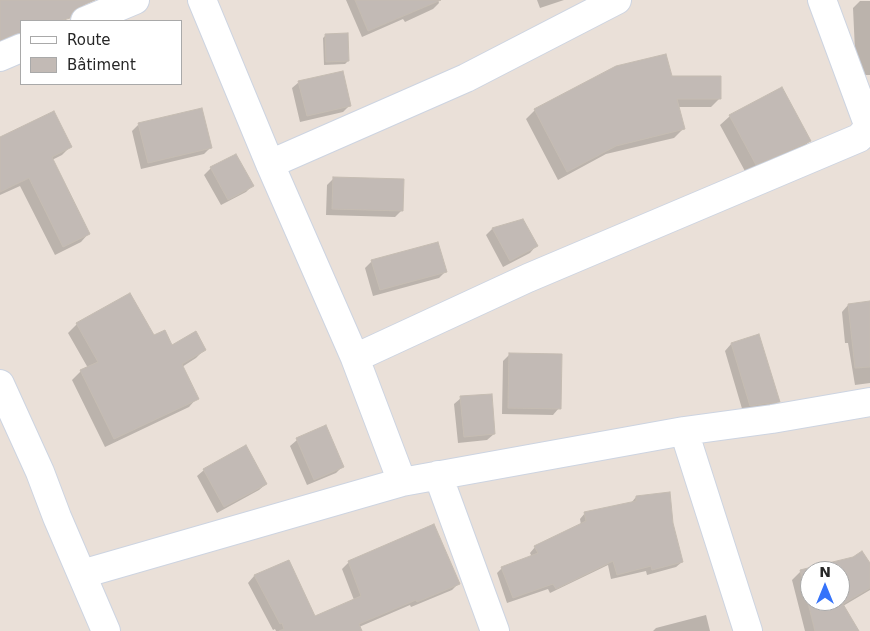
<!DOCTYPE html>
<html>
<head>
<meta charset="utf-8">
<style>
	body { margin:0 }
	#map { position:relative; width:870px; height:631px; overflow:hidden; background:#eae0d8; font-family:"DejaVu Sans",sans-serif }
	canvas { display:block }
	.legend { position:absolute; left:20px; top:20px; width:162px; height:65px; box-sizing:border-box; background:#fff; border:1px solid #a9a9a9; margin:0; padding:6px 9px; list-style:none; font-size:15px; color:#272727 }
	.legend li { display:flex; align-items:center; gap:10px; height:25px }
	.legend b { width:25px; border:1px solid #a9a9a9 }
	.north { position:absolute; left:800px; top:561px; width:50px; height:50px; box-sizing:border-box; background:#fff; border:1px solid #a9a9a9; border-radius:50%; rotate:0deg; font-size:14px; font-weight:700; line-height:20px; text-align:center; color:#272727 }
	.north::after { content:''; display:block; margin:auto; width:18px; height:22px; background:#3573fa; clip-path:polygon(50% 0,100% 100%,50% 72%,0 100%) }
</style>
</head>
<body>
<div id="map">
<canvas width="870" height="631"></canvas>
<ul class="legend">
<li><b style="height:6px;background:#fff"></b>Route</li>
<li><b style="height:14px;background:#c2bab5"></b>Bâtiment</li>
</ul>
<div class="north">N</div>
</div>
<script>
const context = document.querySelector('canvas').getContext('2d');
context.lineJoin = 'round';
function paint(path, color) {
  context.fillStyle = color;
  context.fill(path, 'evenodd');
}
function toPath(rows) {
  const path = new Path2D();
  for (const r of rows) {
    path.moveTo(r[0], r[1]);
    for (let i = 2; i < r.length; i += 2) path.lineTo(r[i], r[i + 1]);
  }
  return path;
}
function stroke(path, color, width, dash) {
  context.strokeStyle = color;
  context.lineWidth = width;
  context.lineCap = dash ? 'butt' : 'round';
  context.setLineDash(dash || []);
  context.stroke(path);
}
paint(toPath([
	[0,0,86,0,87,2,77,12,70,15,65,21,21,21,21,41,0,44],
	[346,0,438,0,439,3,433,9,405,22,403,19,362,37],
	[537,0,564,0,540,8],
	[860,1,870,1,870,75,858,75,856,72,853,8],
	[326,35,348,61,345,64,324,65,323,38],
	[671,77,720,98,711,107,678,107,683,129,674,138,606,154,558,180,526,119,535,110],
	[299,82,350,105,343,112,300,122,292,88],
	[730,116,810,141,800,150,746,173,720,125],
	[139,124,211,147,204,154,141,169,132,131],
	[0,139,70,147,62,155,52,160,89,233,81,242,55,255,20,186,0,195],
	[211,168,252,186,246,192,221,205,204,175],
	[334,178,402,210,395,217,326,215,327,185],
	[522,221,536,246,530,253,503,267,486,235,492,229],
	[372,261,445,272,439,278,373,296,365,268],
	[129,295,154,336,172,346,204,350,196,358,182,367,197,398,189,407,105,447,72,380,81,371,88,368,68,333,77,324],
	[870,303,870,383,855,385,848,343,845,343,842,312,848,305],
	[758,336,778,401,772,408,743,412,725,351,731,344],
	[510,354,559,408,553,415,502,414,503,361],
	[461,398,494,434,487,440,458,443,454,404],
	[297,440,343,466,336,473,307,485,290,446],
	[204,470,266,484,259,490,217,513,197,476],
	[636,497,672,523,682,562,676,567,647,575,646,571,611,579,608,565,550,593,548,589,507,603,497,573,502,568,532,557,530,553,535,547,581,525,580,519,585,513,631,503],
	[434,526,458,584,452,590,411,607,410,605,359,627,361,631,276,631,275,629,273,630,248,583,254,576,288,562,315,617,354,600,342,569,348,563],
	[853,558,870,566,870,590,843,606,858,631,805,631,792,580,801,571],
	[810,571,840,571,840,601,810,601],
	[706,615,710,631,653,631,656,628]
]), '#0003');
const building = toPath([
	[0,0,95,0,79,7,73,11,70,18,60,21,21,21,21,33,15,34,0,40,0,0],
	[355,0,441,0,368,31,355,0],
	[348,33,349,61,326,62,325,34,348,33],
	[666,54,672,76,721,76,721,99,677,99,685,129,616,146,567,172,534,109,616,66,666,54],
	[343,71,351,106,307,116,298,81,343,71],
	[782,87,811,141,756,165,729,115,782,87],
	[202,108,212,148,148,163,138,123,202,108],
	[54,111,72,147,52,157,90,234,63,247,29,178,0,192,0,137,54,111],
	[236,154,254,186,228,200,210,167,236,154],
	[333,177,404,179,403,211,332,209,333,177],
	[523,219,538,246,510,261,492,228,523,219],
	[438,242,447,272,380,290,371,260,438,242],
	[130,293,154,335,165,330,172,345,196,331,206,350,182,364,199,399,114,439,80,370,98,362,76,323,130,293],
	[870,301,870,367,855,368,848,304,870,301],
	[759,334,780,402,763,404,763,403,763,404,750,406,731,343,759,334],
	[509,353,562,354,561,409,508,408,509,353],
	[492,394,495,434,464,437,460,396,492,394],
	[326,425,344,467,314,480,296,438,326,425],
	[246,445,267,484,224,507,203,469,246,445],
	[670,492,673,523,683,562,652,570,651,566,617,575,613,561,556,589,553,584,513,598,501,567,538,553,534,546,586,521,584,512,636,501,636,496,670,492],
	[434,524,460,584,417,602,416,600,359,624,362,631,279,631,284,629,282,623,280,624,254,575,289,560,315,616,361,596,348,561,434,524],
	[862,551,870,563,870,588,843,604,859,631,815,631,800,570,853,557,862,551],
	[810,571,840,571,840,601,810,601,810,571]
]);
paint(building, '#c2bab5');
stroke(building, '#c5bcb2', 1);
const street = toPath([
	[202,0,270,164,355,358,402,482],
	[85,21,135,0],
	[0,57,21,48],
	[270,164,466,78,617,0],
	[355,358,528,278,859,138,869,127,822,0],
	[0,384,40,472,57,517,106,631],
	[684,431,748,631],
	[438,475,495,631],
	[82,574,402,482,684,431,772,419,870,402]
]);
stroke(street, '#cdd4e1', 30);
stroke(street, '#fff', 28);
</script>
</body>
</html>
